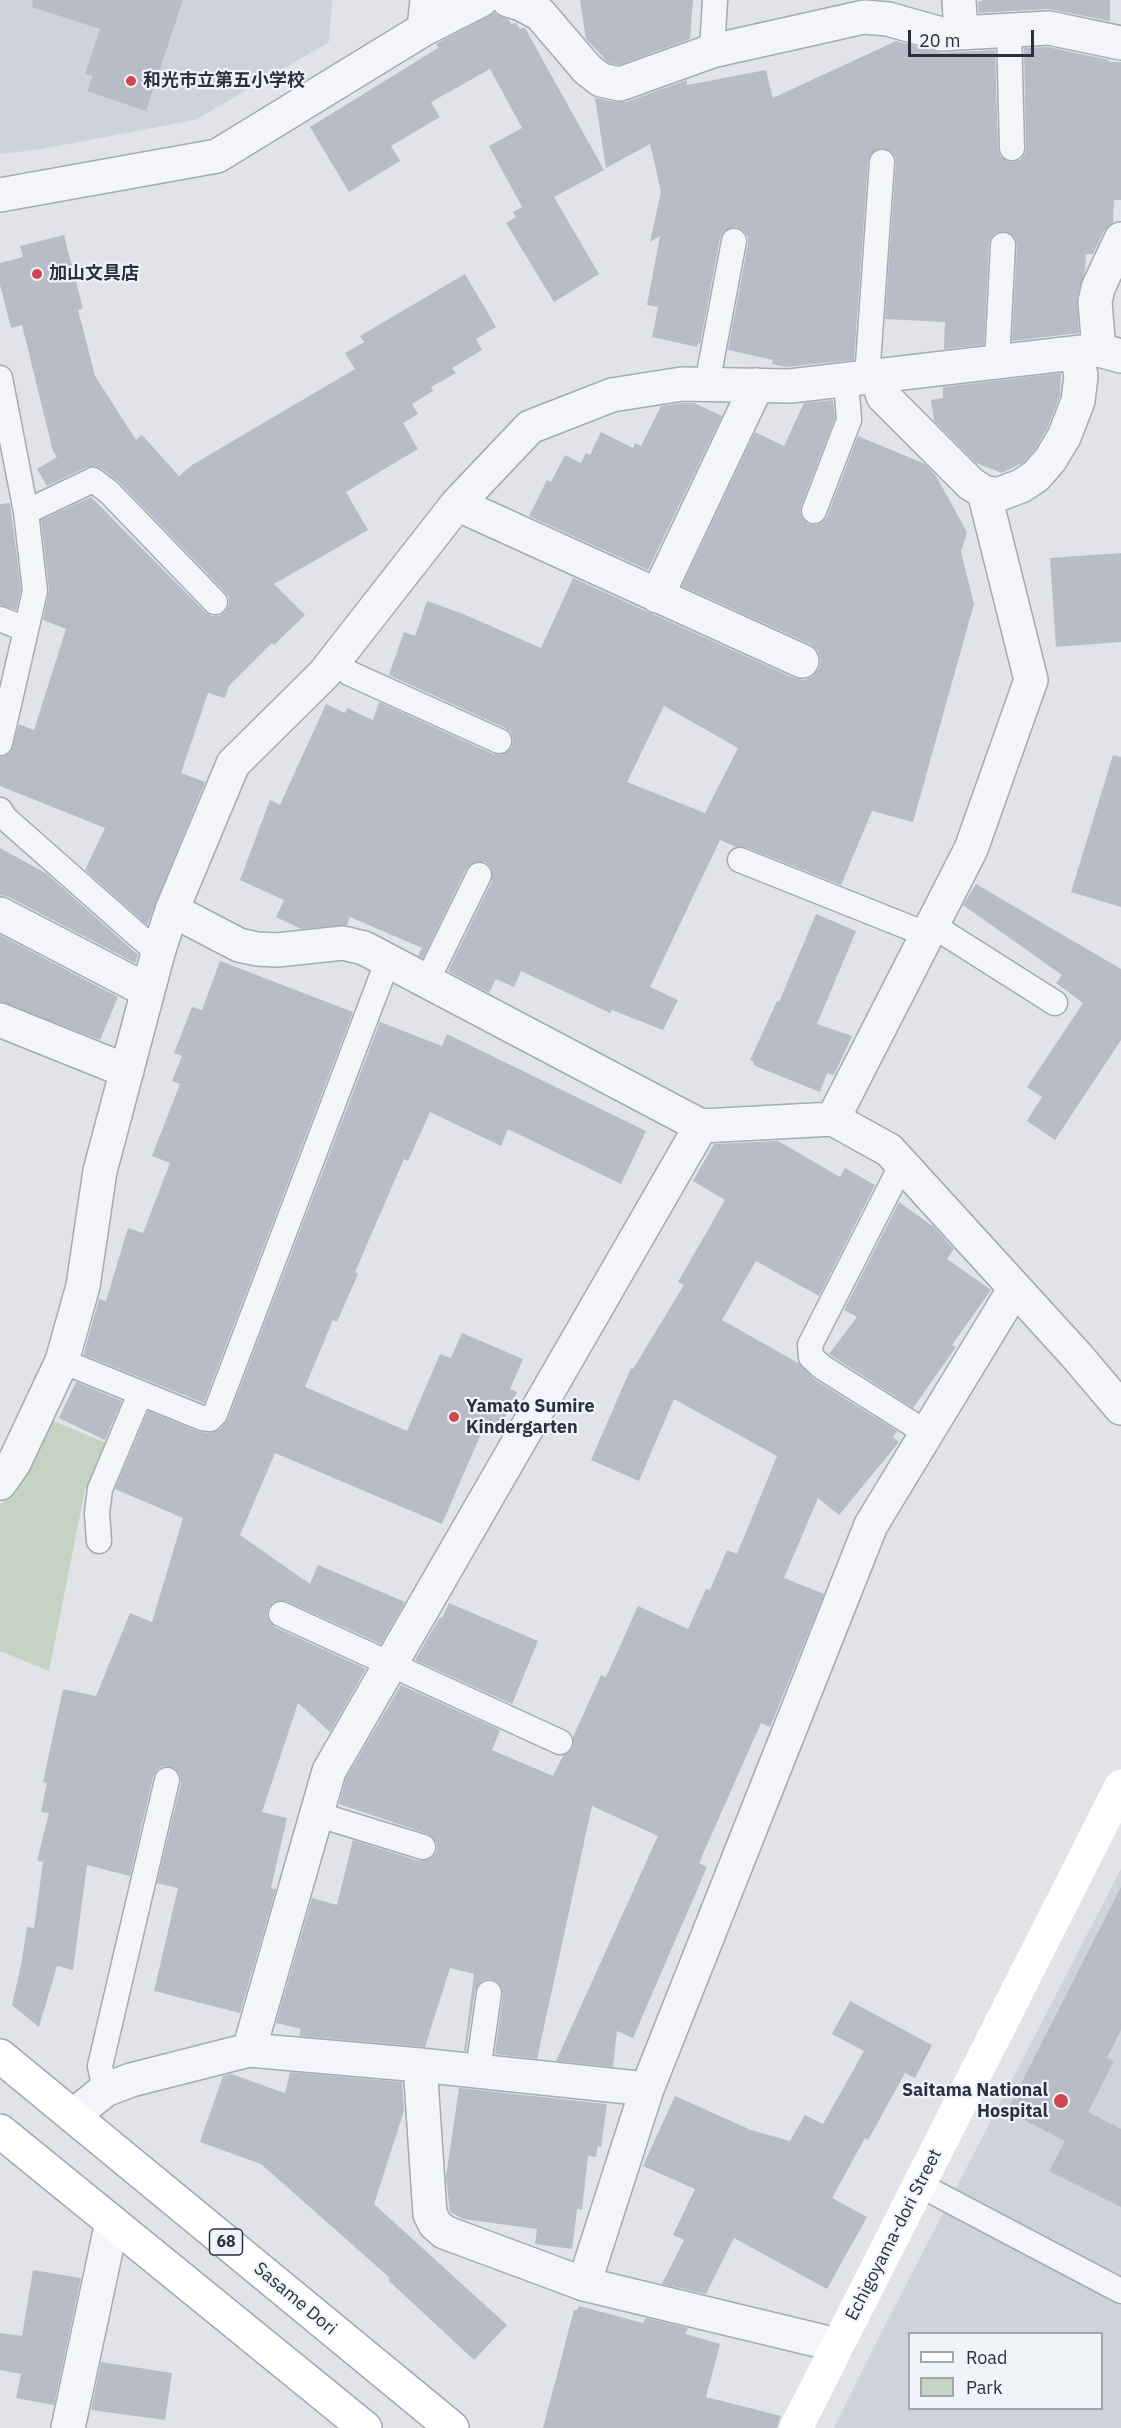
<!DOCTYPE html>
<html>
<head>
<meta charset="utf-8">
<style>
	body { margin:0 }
	#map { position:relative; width:1121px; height:2428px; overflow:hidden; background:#e1e3e9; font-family:"IBM Plex Sans",sans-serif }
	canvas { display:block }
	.legend { position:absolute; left:908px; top:2332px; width:195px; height:78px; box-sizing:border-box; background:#f0f3f7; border:2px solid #a0a5ae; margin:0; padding:8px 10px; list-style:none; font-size:18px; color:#293041 }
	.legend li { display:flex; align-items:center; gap:12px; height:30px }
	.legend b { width:30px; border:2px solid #a0a5ae }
	.scale { position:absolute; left:908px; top:30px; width:126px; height:27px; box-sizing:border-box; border:3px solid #293041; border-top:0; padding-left:8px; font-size:18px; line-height:21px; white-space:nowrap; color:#293041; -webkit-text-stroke:4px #f0f3f7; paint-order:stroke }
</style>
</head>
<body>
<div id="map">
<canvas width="1121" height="2428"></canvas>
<ul class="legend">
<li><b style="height:8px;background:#fff"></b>Road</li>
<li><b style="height:16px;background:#c5d3c2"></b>Park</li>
</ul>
<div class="scale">20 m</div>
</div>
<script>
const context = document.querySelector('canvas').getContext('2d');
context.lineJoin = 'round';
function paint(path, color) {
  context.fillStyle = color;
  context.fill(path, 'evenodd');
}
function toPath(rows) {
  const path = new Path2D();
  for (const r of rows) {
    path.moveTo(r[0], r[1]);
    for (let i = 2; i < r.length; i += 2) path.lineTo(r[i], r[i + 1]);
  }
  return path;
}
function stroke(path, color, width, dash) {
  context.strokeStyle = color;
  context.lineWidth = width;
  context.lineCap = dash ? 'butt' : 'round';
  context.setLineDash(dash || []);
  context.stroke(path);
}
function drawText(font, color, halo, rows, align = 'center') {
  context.font = font + ' "IBM Plex Sans","Noto Sans JP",sans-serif';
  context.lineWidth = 4.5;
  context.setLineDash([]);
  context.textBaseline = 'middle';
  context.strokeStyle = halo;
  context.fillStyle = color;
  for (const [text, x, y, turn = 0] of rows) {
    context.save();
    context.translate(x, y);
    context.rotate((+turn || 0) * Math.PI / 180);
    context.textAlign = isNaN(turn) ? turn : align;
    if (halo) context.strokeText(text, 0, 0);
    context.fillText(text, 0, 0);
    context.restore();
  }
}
paint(toPath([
	[0,0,332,0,329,42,195,120,42,149,0,154],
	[1121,1869,1121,2428,834,2428,878,2339],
	[910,2334,1102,2334,1102,2408,910,2408]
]), '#cfd2db');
paint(toPath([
	[49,1419,108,1444,85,1490,49,1671,0,1651,0,1506,18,1479]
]), '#c5d3c2');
paint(toPath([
	[33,0,183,0,146,111,87,91,93,76,85,74,100,29,32,7],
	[580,0,693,0,690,39,619,65,609,63,586,39],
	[983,0,1110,0,1110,21,1048,9,979,13,978,2],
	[494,13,509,20,511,24,516,23,520,29,525,28,604,170,554,197,599,274,554,302,506,223,516,217,513,212,522,207,489,146,522,128,490,69,431,102,440,117,391,146,400,161,349,192,310,127,438,48,436,44],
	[896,41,942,53,995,50,998,148,1000,156,1012,162,1020,160,1025,154,1026,148,1024,48,1048,47,1109,60,1109,62,1121,62,1121,200,1114,200,1113,223,1104,231,1093,254,1086,254,1085,271,1077,298,1079,333,1012,341,1017,246,1015,238,1004,231,996,233,991,238,989,244,984,345,944,349,945,322,885,319,896,163,895,156,890,151,882,148,871,154,868,161,854,360,785,367,772,364,773,360,728,350,748,244,748,237,744,231,736,227,724,231,720,238,700,344,698,343,697,347,652,337,658,307,647,305,660,236,650,242,661,192,650,144,606,168,595,98,616,102,626,102,687,80,687,85,766,70,773,98],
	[64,235,83,309,78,310,95,376,136,440,142,435,179,476,192,465,355,369,345,353,364,342,360,336,465,274,496,327,476,339,482,350,452,368,456,373,431,387,433,391,412,404,418,414,403,423,418,449,346,492,368,530,274,584,305,615,274,645,272,643,229,686,225,698,208,693,181,773,205,782,147,925,85,870,105,828,0,786,0,757,11,752,19,724,34,730,66,629,43,620,49,590,41,520,91,497,205,612,212,616,219,616,225,612,229,605,229,598,225,592,119,482,102,469,95,466,87,467,47,486,37,469,57,457,53,451,22,325,11,328,0,285,0,263,23,257,20,246],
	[1061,373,1060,396,1047,429,1035,449,1024,462,1002,473,976,463,934,421,931,400,943,398,943,387],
	[833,400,835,418,801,506,800,513,803,519,808,524,816,525,822,522,827,517,858,436,925,464,936,476,967,532,961,552,974,604,913,822,872,811,841,885,745,847,736,847,720,840,650,987,678,1000,663,1030,612,1010,610,1013,521,971,514,987,496,979,489,993,448,971,492,881,491,868,485,862,472,863,466,869,423,958,418,956,422,948,350,917,347,925,301,929,276,917,284,900,240,880,270,800,280,805,326,704,345,713,347,708,373,720,379,702,493,754,501,755,512,747,513,739,510,732,505,728,389,675,404,632,415,636,427,601,461,613,541,648,573,578,794,678,804,680,813,676,819,669,821,660,818,651,810,644,682,586,755,432,784,446,804,403],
	[664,706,738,748,705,813,627,782],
	[683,403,694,403,722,416,648,570,529,516,547,480,551,482,565,455,581,463,586,453,590,455,601,432,633,448,635,443,641,446,661,406],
	[10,503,21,590,16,610,0,605,0,504],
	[1121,553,1121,642,1056,647,1050,558],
	[1113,755,1121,757,1121,907,1071,892],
	[0,848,47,874,138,955,135,963,9,897,0,895],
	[976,884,1121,969,1121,1040,1055,1140,1027,1121,1042,1097,1027,1087,1083,1003,1056,983,1062,975,963,905],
	[816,914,856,931,817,1024,852,1036,834,1075,827,1073,820,1092,753,1065,754,1062,750,1060,777,1001,779,1002],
	[0,935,118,997,100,1040,0,1002],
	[220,961,353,1012,204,1403,84,1355,84,1353,99,1299,106,1301,128,1228,143,1233,170,1163,152,1156,180,1084,172,1081,182,1056,174,1053,192,1007,202,1010],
	[380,1022,442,1046,447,1034,646,1131,621,1184,508,1129,501,1146,430,1112,408,1161,404,1159,355,1272,358,1274,337,1322,333,1320,305,1387,407,1431,440,1354,451,1358,462,1333,523,1359,510,1389,517,1392,497,1435,483,1429,442,1524,275,1453,240,1535,310,1584,318,1565,405,1602,381,1644,286,1601,273,1602,268,1609,267,1616,275,1627,366,1669,330,1732,298,1703,262,1812,287,1818,271,1888,276,1889,240,2013,154,1991,178,1888,157,1883,181,1783,180,1775,176,1769,163,1766,157,1770,153,1777,130,1876,87,1865,73,1970,57,1966,39,2027,12,2005,21,1965,27,1927,34,1928,43,1862,37,1861,49,1813,41,1812,47,1783,43,1782,63,1689,96,1696,130,1613,152,1622,183,1518,115,1489,148,1411,197,1431,208,1433,220,1429,228,1419],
	[778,1141,840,1177,845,1168,875,1185,819,1296,756,1261,722,1320,800,1364,814,1379,897,1431,893,1437,899,1442,839,1515,818,1498,784,1578,824,1594,770,1727,761,1723,699,1863,707,1867,633,2038,617,2031,613,2067,556,2061,658,1836,592,1806,537,2059,495,2054,503,1994,498,1982,490,1979,483,1980,475,1990,466,2051,464,2051,474,1974,450,1968,425,2047,299,2036,301,2029,276,2023,312,1898,337,1905,353,1840,419,1861,432,1858,437,1851,437,1843,428,1834,339,1804,346,1778,401,1685,500,1730,492,1750,553,1776,563,1756,573,1748,573,1737,601,1675,606,1677,638,1606,688,1629,706,1589,710,1590,727,1550,737,1554,777,1456,674,1399,639,1481,591,1460,631,1368,633,1369,684,1285,678,1282,725,1200,693,1181,714,1144],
	[899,1202,934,1227,954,1249,947,1259,991,1290,952,1345,956,1347,913,1408,829,1354,857,1317,844,1310],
	[76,1382,122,1401,105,1440,59,1418],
	[449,1603,538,1641,512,1704,415,1660,440,1617,442,1618],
	[1121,1887,1121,2030,1107,2058,1114,2061,1088,2112,1121,2129,1121,2207,1049,2171,1065,2141,1007,2111],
	[850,2001,932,2045,915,2078,905,2073,868,2140,865,2138,832,2198,867,2217,827,2289,734,2238,706,2294,662,2284,684,2240,673,2235,695,2189,643,2166,675,2096,751,2130,790,2141,805,2115,823,2124,864,2051,832,2034],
	[290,2072,402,2082,404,2111,374,2204,507,2325,474,2360,388,2280,390,2278,261,2164,200,2142,223,2076,231,2074,285,2093],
	[459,2088,607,2104,601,2147,598,2146,596,2157,588,2156,582,2210,577,2209,572,2249,535,2244,537,2229,463,2219,450,2212,446,2177],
	[33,2270,81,2278,54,2405,16,2398,21,2374,0,2370,0,2333,22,2336],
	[579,2306,643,2323,646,2318,688,2328,685,2334,720,2344,706,2397,781,2416,777,2428,543,2428,574,2310,577,2310],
	[101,2362,172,2373,165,2420,91,2410]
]), '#b8bcc6');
const lane = toPath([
	[1009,30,1012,148],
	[712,51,715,0],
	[997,363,1003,245],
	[0,378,26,512,35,591,0,743],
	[867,378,882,162],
	[707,384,734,241],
	[814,511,849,420,846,380],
	[26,512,93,480,109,492,215,602],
	[0,619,25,629],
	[334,660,349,673,499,741],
	[0,810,5,818,158,953],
	[740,860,928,935],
	[932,925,1055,1003],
	[427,981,479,875],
	[902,1164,810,1345,811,1357,822,1367,925,1432],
	[62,1361,202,1418,210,1419,215,1414,388,960],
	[99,1541,97,1513,100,1489,140,1394],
	[281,1614,560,1742],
	[316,1814,423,1847],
	[478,2071,489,1993],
	[105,2090,100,2066,167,1780],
	[920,2185,1121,2291]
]);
const street = toPath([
	[508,0,521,4,540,14,587,69,601,80,620,84,712,51,864,17,888,19,941,34,1049,28,1121,43],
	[959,0,961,33],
	[424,29,481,0],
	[0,195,217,156,424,29,427,0],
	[1099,350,1095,302,1098,288,1121,239],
	[984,492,997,495,1021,486,1036,476,1050,460,1064,437,1078,401,1081,376,1077,354],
	[457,504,802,661],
	[657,596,757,385],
	[172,910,239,945,257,949,277,950,343,943,364,948,701,1126,833,1119,889,1150,1076,1355,1121,1408],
	[0,914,148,991],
	[0,1020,127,1071],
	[833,1119,971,849,1031,680,984,492,971,484,883,396,877,377],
	[0,1483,14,1463,62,1361,83,1286,100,1171,158,953,172,910,233,764,324,674,457,504,530,427,612,395,682,384,790,386,1099,350,1121,356],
	[249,2050,329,1771,701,1126],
	[420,2065,430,2214,435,2224,444,2232,584,2284,837,2345],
	[73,2116,105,2090,131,2080,249,2050,420,2065,647,2089],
	[584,2284,647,2089,871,1525,1015,1288],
	[68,2428,112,2222]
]);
const primary = toPath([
	[0,2056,452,2428],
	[0,2131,365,2428]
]);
stroke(lane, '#a6aab3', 27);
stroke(street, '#a6aab3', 36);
stroke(primary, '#a0a7b5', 36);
stroke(lane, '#f3f5f8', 24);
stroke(street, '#f3f5f8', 33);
stroke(toPath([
	[796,2428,1121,1786]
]), '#fff', 33);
stroke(primary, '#fff', 33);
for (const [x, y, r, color] of [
	[131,81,6,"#ce4650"],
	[37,274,6,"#ce4650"],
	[454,1417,6,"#ce4650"],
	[1061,2101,8,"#ce4650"]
]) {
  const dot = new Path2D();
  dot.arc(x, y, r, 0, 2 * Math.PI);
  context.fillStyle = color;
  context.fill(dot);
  stroke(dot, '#f0f3f7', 2);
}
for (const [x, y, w] of [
	[226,2242,33]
]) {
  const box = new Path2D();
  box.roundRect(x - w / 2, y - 13, w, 26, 4.5);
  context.fillStyle = '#f0f3f7';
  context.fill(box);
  stroke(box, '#293041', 1.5);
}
drawText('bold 16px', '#293041', null, [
	["68",226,2242]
]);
drawText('bold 18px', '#293041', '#f0f3f7', [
	["和光市立第五小学校",143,81],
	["加山文具店",49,274],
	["Yamato Sumire",466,1407],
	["Kindergarten",466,1428],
	["Saitama National",1048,2091,"right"],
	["Hospital",1048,2112,"right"]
], 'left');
drawText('18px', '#293041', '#f0f3f7', [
	["Echigoyama-dori Street",894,2235,-63],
	["Sasame Dori",295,2299,40]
]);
</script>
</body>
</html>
